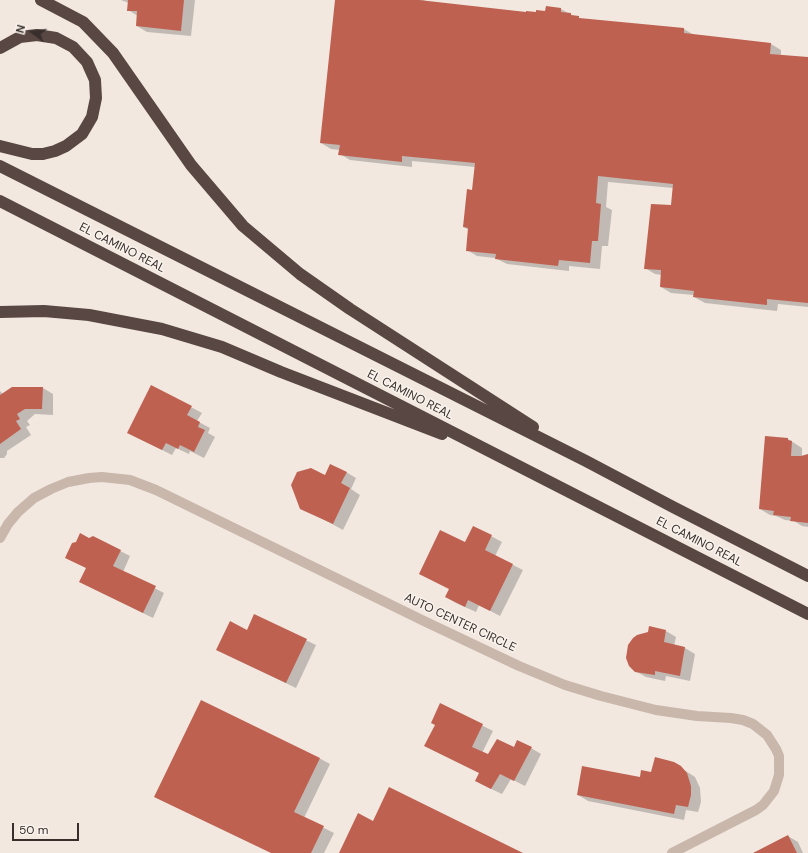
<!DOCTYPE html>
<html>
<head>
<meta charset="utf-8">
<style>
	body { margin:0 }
	#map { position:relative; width:808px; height:853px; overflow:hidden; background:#f2e8e0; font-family:"DM Sans",sans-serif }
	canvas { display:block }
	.north { position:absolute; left:12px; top:12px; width:40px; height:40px; -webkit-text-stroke:3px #f9f2ec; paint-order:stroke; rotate:285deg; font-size:11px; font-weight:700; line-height:16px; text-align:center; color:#382e2b }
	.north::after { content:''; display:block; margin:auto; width:14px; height:18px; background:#382e2b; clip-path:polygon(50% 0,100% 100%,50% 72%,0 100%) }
	.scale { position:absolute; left:12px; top:823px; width:67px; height:18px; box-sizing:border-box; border:2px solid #382e2b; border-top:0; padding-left:5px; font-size:12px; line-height:14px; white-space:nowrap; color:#382e2b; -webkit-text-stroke:3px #f9f2ec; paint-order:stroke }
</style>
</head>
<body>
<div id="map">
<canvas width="808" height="853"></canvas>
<div class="north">N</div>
<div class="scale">50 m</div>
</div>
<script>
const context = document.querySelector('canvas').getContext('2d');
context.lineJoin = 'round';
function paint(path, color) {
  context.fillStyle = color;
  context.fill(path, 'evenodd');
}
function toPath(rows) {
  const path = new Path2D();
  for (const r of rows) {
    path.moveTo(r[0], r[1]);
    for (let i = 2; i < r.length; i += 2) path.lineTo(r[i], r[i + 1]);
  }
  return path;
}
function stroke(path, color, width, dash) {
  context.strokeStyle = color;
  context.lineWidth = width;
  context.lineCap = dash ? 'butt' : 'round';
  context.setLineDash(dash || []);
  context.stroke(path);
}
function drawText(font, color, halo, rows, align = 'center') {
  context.font = font + ' "DM Sans",sans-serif';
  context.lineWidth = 3;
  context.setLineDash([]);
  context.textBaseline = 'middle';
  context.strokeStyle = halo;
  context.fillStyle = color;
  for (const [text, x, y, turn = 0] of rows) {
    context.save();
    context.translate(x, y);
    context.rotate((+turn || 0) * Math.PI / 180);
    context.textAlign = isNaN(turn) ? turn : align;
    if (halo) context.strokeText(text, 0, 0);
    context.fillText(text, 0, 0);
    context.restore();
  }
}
paint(toPath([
	[121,0,195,0,191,36,147,32,137,26,138,16,128,10,129,3],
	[336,0,424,0,427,2,527,13,561,9,575,17,582,19,684,29,694,35,771,44,781,50,781,56,808,58,808,307,778,304,777,311,705,303,694,297,694,295,671,293,661,287,662,275,655,274,645,268,672,206,673,188,608,182,606,207,612,210,608,246,602,246,600,269,569,266,569,271,507,264,495,258,477,256,467,250,469,230,464,227,473,191,475,167,412,161,412,167,350,160,340,154,340,150,331,149,321,143],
	[43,388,53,394,53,415,35,414,27,421,30,425,26,427,31,435,7,451,7,454,4,458,0,458,0,391,3,394],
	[191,407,202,413,197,421,210,428,208,433,215,437,204,458,190,451,189,454,176,448,172,455,138,438],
	[766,437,788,439,802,448,802,457,808,456,808,527,802,526,794,521,785,520,776,516,770,515,760,509],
	[346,472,356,478,351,489,360,495,343,530,310,512,326,476],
	[474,527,502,542,495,556,523,570,500,616,479,605,476,612,456,603,446,597,450,589,420,574,465,543],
	[93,537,130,556,123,572,164,593,153,618,90,587,87,568,89,539],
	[255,616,316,645,296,688,227,655,248,631],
	[666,631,676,637,674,646,685,648,695,654,690,681,666,676,665,681,646,677,635,671],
	[440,704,493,731,482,753,489,756,514,749,531,748,541,754,525,786,511,779,502,794,487,787,480,773,426,746,437,725],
	[319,758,330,764,304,818,334,833,324,853,272,853],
	[673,763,695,777,700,788,701,802,698,812,686,810,684,820,588,801,578,795,640,779],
	[788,836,798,842,803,853,755,853]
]), '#0003');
paint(toPath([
	[128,0,184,0,181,31,136,26,137,11,127,11],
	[335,0,419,0,526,12,526,11,536,12,536,10,545,11,546,6,561,8,561,12,571,13,571,15,579,16,579,18,684,28,684,33,771,43,770,54,808,57,808,303,767,299,767,305,693,297,694,291,660,287,661,270,644,269,651,204,671,205,673,184,598,176,596,203,601,204,598,241,592,241,590,263,559,260,558,266,495,259,496,254,466,251,468,228,463,227,467,189,472,190,475,163,402,156,402,162,338,155,340,145,320,143],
	[151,385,192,406,187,415,200,422,198,427,205,430,194,452,180,445,178,449,166,443,162,450,127,433],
	[12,387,43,387,42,409,25,409,17,414,20,419,16,421,21,429,0,444,0,395],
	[765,436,788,438,788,440,792,441,791,456,801,456,808,454,808,523,790,521,791,517,773,515,774,511,759,509],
	[330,464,347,472,341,483,350,488,333,524,300,509,291,485,297,472,311,468,325,475],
	[473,526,492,535,485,550,513,564,490,611,468,600,465,607,445,597,449,589,419,574,440,530,465,542],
	[80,533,89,538,93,536,121,550,113,566,156,586,143,613,79,582,86,568,65,558,72,543,76,542],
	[254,614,307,639,286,683,216,650,230,621,247,630],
	[649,626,666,630,664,642,685,647,680,676,655,671,655,675,635,672,629,666,626,658,628,645,633,638,637,635,648,632],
	[201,700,320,758,294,812,324,826,311,853,271,853,154,797],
	[440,703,483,724,472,747,488,754,497,739,514,747,517,740,532,747,514,781,500,774,491,789,475,781,479,773,424,746,435,725,431,723],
	[655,757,674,762,681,766,687,773,691,786,691,795,688,807,676,805,674,814,577,795,582,766,640,777,641,770,651,772],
	[389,787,523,853,339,853,358,813,373,821],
	[788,835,797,853,753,853]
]), '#be6151');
stroke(toPath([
	[0,538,8,524,18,512,34,498,51,489,68,482,89,478,102,477,130,480,156,490,426,622,519,666,565,685,601,696,656,710,697,716,731,718,743,720,753,724,767,735,776,749,779,756,779,775,774,791,763,805,756,810,672,853]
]), '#c9b7ac', 10);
stroke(toPath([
	[41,0,83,22,113,53,191,165,243,226,300,274,350,309,533,427],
	[0,48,20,37,37,35,56,38,73,47,87,62,95,80,96,98,92,117,82,134,66,146,55,151,43,154,32,154,0,146],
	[0,166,586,461,673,507,808,576],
	[0,201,808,614],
	[0,312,44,311,89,315,162,329,222,347,281,372,442,434]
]), '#584742', 12);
drawText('12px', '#382e2b', '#f9f2ec', [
	["EL CAMINO REAL",122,248,27],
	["EL CAMINO REAL",410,395,27],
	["EL CAMINO REAL",699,542,27],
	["AUTO CENTER CIRCLE",460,623,25]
]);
</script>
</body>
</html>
